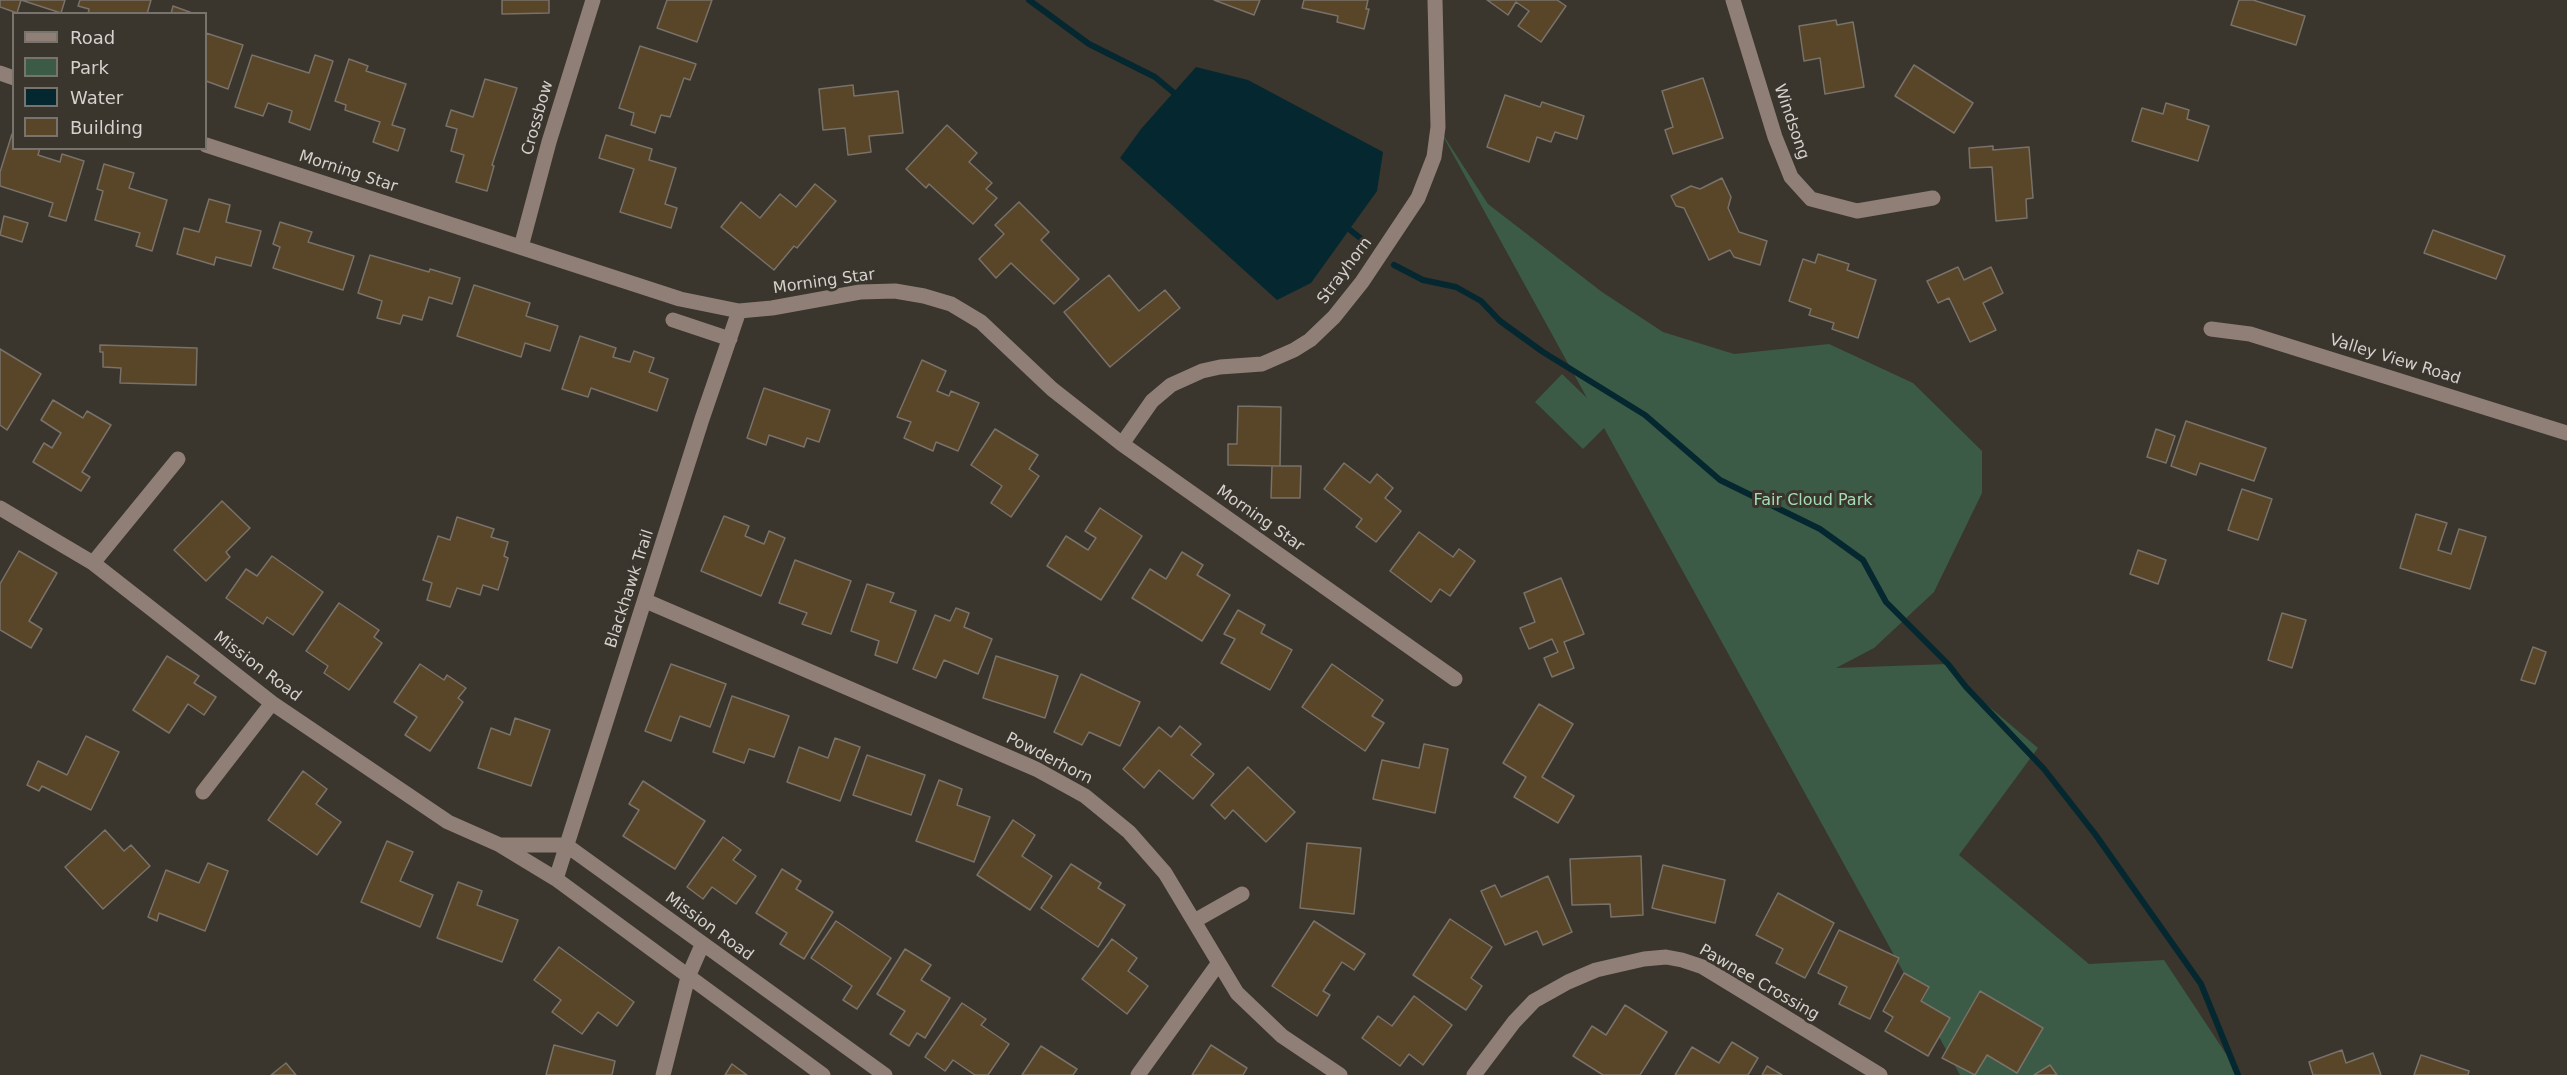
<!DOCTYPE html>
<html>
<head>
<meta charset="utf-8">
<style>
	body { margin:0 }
	#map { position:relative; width:2567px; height:1075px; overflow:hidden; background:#3a352d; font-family:"DejaVu Sans",sans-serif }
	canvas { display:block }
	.legend { position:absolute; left:12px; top:12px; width:195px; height:138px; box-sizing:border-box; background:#3a352d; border:2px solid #78736d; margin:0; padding:8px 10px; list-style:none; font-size:18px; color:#d5d1cc }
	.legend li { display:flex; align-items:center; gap:12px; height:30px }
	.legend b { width:30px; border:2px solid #78736d }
</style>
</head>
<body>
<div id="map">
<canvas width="2567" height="1075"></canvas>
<ul class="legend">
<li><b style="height:8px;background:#8f7f77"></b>Road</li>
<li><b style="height:16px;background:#3b5b46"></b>Park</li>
<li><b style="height:16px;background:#052830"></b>Water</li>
<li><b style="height:16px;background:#594528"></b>Building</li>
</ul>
</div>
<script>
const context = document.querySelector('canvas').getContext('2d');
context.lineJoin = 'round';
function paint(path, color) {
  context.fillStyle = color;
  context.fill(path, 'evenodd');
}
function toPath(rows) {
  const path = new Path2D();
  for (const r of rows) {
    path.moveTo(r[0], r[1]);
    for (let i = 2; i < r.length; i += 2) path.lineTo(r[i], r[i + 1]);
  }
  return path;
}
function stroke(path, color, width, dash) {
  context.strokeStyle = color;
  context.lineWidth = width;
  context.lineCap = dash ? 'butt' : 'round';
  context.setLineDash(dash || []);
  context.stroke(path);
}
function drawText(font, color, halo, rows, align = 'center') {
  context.font = font + ' "DejaVu Sans",sans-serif';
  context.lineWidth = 6;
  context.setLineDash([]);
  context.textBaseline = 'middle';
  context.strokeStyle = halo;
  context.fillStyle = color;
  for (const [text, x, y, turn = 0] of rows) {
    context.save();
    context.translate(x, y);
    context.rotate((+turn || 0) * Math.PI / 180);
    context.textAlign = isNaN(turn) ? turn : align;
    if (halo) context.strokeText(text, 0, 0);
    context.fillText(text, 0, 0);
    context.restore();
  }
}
paint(toPath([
	[1438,127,1488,204,1602,292,1663,332,1734,354,1829,344,1913,383,1982,451,1982,493,1934,592,1874,648,1836,668,1948,664,1966,687,2038,748,1959,855,2089,964,2164,960,2240,1075,1960,1075,1604,428,1583,449,1535,402,1562,374,1587,398]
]), '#3b5b46');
paint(toPath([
	[1196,67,1248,80,1383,152,1377,191,1311,283,1277,300,1120,158,1141,129]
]), '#052830');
stroke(toPath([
	[1029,0,1089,44,1155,77,1179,97],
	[1345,226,1368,244],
	[1394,265,1423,280,1456,287,1481,301,1500,321,1543,352,1645,415,1720,480,1820,529,1863,560,1886,602,1948,664,1966,687,2044,769,2095,834,2201,984,2238,1075]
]), '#052830', 6);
const building = toPath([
	[0,0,21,0,17,13,0,7,0,0],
	[21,0,65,0,61,13,21,0],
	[80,0,151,0,147,14,88,14,89,9,78,6,80,0],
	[502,0,549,0,549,13,502,14,502,0],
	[667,0,712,0,697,42,657,28,667,0],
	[1214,0,1260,0,1254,15,1214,0],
	[1304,0,1368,0,1366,9,1369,9,1364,29,1337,22,1338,16,1302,8,1304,0],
	[1487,0,1557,0,1566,6,1541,42,1518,26,1529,11,1516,2,1508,15,1487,0],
	[2239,0,2253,0,2305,16,2296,45,2231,25,2239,0],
	[173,6,195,14,171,14,173,6],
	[1836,20,1837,25,1853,22,1864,87,1825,94,1820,58,1804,61,1799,26,1836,20],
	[206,33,243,45,228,89,206,81,206,33],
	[640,46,696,64,690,80,684,78,670,117,661,115,655,133,631,125,634,113,619,108,640,46],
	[252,55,309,73,315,55,333,61,310,130,289,122,292,111,268,103,263,116,235,107,252,55],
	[349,59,368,66,366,71,406,84,392,125,405,129,398,151,373,142,380,122,345,110,346,105,335,101,349,59],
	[1914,65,1973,103,1954,133,1895,96,1914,65],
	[1703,78,1723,138,1673,154,1665,130,1673,127,1662,91,1703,78],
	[485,79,517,88,492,165,494,166,487,191,456,182,464,155,451,151,457,129,446,126,451,110,473,117,485,79],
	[853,85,854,96,898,91,903,133,869,136,871,152,848,155,845,128,823,130,819,89,853,85],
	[1505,95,1540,107,1542,102,1584,116,1577,139,1555,132,1551,142,1537,137,1529,162,1487,147,1505,95],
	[2166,103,2189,110,2187,119,2209,126,2198,161,2132,141,2142,108,2163,114,2166,103],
	[947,125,977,153,969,162,992,183,986,189,997,198,973,224,929,184,926,188,906,169,947,125],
	[12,134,14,148,40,148,38,155,60,162,62,154,84,161,66,221,49,216,53,203,0,186,0,172,12,134],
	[606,135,652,149,649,160,676,168,665,204,677,208,671,228,620,212,634,169,599,158,606,135],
	[1993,146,1993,150,2029,147,2033,198,2026,199,2027,218,1996,221,1992,167,1970,168,1969,148,1993,146],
	[104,164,134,173,129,188,167,200,152,251,136,246,140,233,95,220,103,191,97,189,104,164],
	[1722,178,1731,197,1728,208,1739,232,1767,241,1760,265,1734,257,1730,250,1709,260,1684,208,1676,206,1671,196,1691,186,1700,189,1722,178],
	[815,184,836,201,797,248,794,246,774,270,721,227,741,202,760,218,780,194,796,207,815,184],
	[209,199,230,205,226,222,261,231,251,266,216,257,214,265,177,254,184,228,199,232,209,199],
	[1019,202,1049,232,1041,240,1079,279,1054,304,1011,263,996,278,979,259,1004,234,995,225,1019,202],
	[4,216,28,223,22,242,0,235,4,216],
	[280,222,312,232,308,242,354,256,343,290,273,268,280,247,273,244,280,222],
	[2433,230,2505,256,2496,279,2424,253,2433,230],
	[1818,254,1849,264,1847,270,1876,280,1858,338,1832,329,1834,323,1809,315,1811,309,1789,301,1803,259,1815,263,1818,254],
	[370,255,429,272,430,269,460,278,452,304,429,297,422,320,403,315,400,324,377,318,382,301,358,293,370,255],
	[1958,267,1964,280,1991,267,2003,293,1983,303,1996,330,1970,342,1949,298,1938,303,1927,281,1958,267],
	[1109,275,1139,311,1165,290,1180,308,1110,367,1064,312,1109,275],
	[474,285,530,303,526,316,558,326,550,351,525,343,521,357,457,336,474,285],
	[580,336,616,348,613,357,630,362,634,351,654,358,649,372,668,379,657,411,591,388,588,397,562,389,580,336],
	[100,345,197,348,196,385,120,383,121,368,103,367,103,352,100,352,100,345],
	[0,349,41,374,7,430,0,425,0,349],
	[922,360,946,371,937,391,949,396,951,391,979,403,958,451,936,442,933,451,904,438,911,422,897,417,922,360],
	[764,388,830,410,819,442,807,438,804,447,769,435,766,445,747,438,764,388],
	[53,400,83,418,87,411,111,425,82,472,90,477,81,491,33,462,44,443,52,448,61,433,41,420,53,400],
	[1238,406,1281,407,1280,466,1228,465,1228,444,1237,444,1238,406],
	[2186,421,2266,448,2254,481,2200,463,2196,475,2171,466,2186,421],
	[995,429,1038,455,1029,469,1039,476,1011,517,991,503,1002,486,971,465,995,429],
	[2156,429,2175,436,2166,463,2147,457,2156,429],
	[1344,463,1370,483,1377,474,1393,488,1385,498,1401,511,1376,542,1356,527,1362,519,1324,489,1344,463],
	[1272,466,1301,466,1300,498,1271,498,1272,466],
	[2242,489,2272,499,2258,540,2228,530,2242,489],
	[222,501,250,528,226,552,230,557,206,581,174,550,222,501],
	[1100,508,1142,536,1101,600,1047,566,1066,536,1088,550,1096,538,1085,531,1100,508],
	[2416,514,2447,523,2438,550,2451,554,2459,529,2486,537,2470,589,2400,568,2416,514],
	[724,516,749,526,745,536,764,544,769,531,785,538,761,596,701,571,724,516],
	[457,517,494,529,491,537,508,542,504,556,508,558,498,590,483,585,480,595,457,588,450,607,427,600,432,583,423,580,438,536,450,540,457,517],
	[1419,532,1453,557,1459,549,1475,561,1450,596,1440,589,1431,602,1390,571,1419,532],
	[2138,550,2166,560,2158,584,2130,574,2138,550],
	[19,551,57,573,29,621,42,629,31,648,0,630,0,584,19,551],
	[1182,552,1203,565,1197,575,1230,595,1202,641,1132,598,1150,569,1166,579,1182,552],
	[272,556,323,592,293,635,267,617,263,624,226,598,246,569,257,576,272,556],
	[795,560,851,581,831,634,802,624,807,613,779,603,795,560],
	[1561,578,1584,634,1564,642,1574,668,1552,677,1544,658,1558,652,1552,639,1529,649,1520,628,1535,622,1524,593,1561,578],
	[867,584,894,593,890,602,916,611,897,663,875,655,879,641,851,631,867,584],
	[339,603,379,630,374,637,382,643,349,690,324,673,328,666,306,651,339,603],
	[956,608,969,613,964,627,992,639,978,674,944,660,936,678,913,669,935,615,950,621,956,608],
	[1238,610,1265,625,1261,633,1292,650,1270,690,1221,663,1235,639,1224,634,1238,610],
	[2282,613,2306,620,2292,668,2268,660,2282,613],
	[2533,647,2546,652,2535,684,2521,680,2533,647],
	[167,656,199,676,194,683,216,697,204,715,188,704,169,733,133,710,167,656],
	[996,656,1058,676,1045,718,983,698,996,656],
	[420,664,444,680,447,675,466,688,458,698,463,702,430,751,405,735,417,717,394,702,420,664],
	[671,664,726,684,710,727,680,716,671,741,645,731,671,664],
	[1332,664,1383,700,1372,716,1384,723,1365,751,1302,707,1332,664],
	[1081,674,1140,702,1120,746,1089,732,1082,745,1054,732,1081,674],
	[732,696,789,716,774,757,749,749,744,763,713,752,732,696],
	[1539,704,1573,724,1542,777,1574,796,1558,823,1514,797,1526,777,1503,763,1539,704],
	[515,718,550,730,531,786,478,768,491,728,510,735,515,718],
	[1180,726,1201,744,1191,755,1214,774,1193,799,1159,770,1144,788,1123,769,1159,727,1171,737,1180,726],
	[86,736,119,752,91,810,42,786,39,791,27,785,38,761,67,775,86,736],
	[835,738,860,747,840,801,787,782,799,747,828,758,835,738],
	[1424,744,1448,749,1435,813,1373,799,1382,760,1419,768,1424,744],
	[867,755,925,775,911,815,853,795,867,755],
	[1248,767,1295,812,1266,842,1233,810,1225,819,1211,805,1248,767],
	[303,771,327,789,316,804,341,822,317,855,268,820,303,771],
	[939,780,962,789,957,805,990,817,974,862,916,841,939,780],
	[643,781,705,821,675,869,623,836,639,810,629,804,643,781],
	[1013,820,1035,835,1022,856,1052,876,1030,910,977,875,1013,820],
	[105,830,124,851,131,845,150,866,103,909,65,867,105,830],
	[723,837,741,850,733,860,756,876,736,904,712,887,703,899,687,887,723,837],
	[387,841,413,852,400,881,433,895,420,927,361,902,387,841],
	[1307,843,1361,848,1354,914,1300,908,1307,843],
	[1641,856,1643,915,1611,917,1610,904,1572,905,1570,859,1641,856],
	[208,863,228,871,205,931,159,913,157,921,148,917,166,870,199,883,208,863],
	[1071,864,1101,883,1098,888,1125,905,1098,947,1041,908,1071,864],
	[1663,865,1725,880,1715,923,1652,908,1663,865],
	[782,869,801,881,796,889,833,912,804,959,780,944,787,933,756,913,782,869],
	[1548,876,1572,932,1543,945,1537,931,1505,945,1481,891,1495,885,1501,897,1548,876],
	[458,882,482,891,477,905,518,920,502,962,437,938,458,882],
	[1778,893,1834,923,1805,978,1776,963,1783,949,1756,935,1778,893],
	[1450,919,1492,947,1471,978,1482,986,1466,1010,1413,975,1450,919],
	[836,921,891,958,857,1009,843,1000,852,986,811,958,836,921],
	[1314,921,1365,954,1354,970,1342,962,1323,991,1330,995,1317,1016,1272,986,1314,921],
	[1839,930,1899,958,1870,1019,1839,1004,1847,987,1818,973,1839,930],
	[1112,939,1137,958,1128,971,1148,986,1127,1014,1082,979,1112,939],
	[559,947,634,1002,617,1026,598,1012,582,1034,552,1012,561,1000,534,980,559,947],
	[905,949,931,965,921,980,950,998,925,1038,917,1033,909,1046,890,1034,905,1011,877,994,905,949],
	[1904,973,1929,987,1921,1001,1950,1018,1928,1056,1885,1031,1893,1017,1883,1011,1904,973],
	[1980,991,2043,1028,2017,1073,1987,1055,1975,1075,1942,1058,1980,991],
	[1414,996,1452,1025,1423,1065,1409,1054,1400,1066,1362,1038,1378,1016,1392,1026,1414,996],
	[962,1003,986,1019,981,1025,1009,1044,988,1075,975,1075,953,1060,945,1071,925,1057,962,1003],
	[1625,1005,1667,1032,1640,1075,1603,1075,1573,1056,1592,1026,1606,1035,1625,1005],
	[1732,1042,1758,1058,1748,1075,1675,1075,1692,1047,1719,1063,1732,1042],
	[554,1045,615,1061,612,1075,546,1075,554,1045],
	[1211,1045,1247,1068,1243,1075,1192,1075,1211,1045],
	[1041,1046,1077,1069,1073,1075,1022,1075,1041,1046],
	[2342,1050,2346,1063,2373,1053,2381,1075,2313,1075,2309,1062,2342,1050],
	[2421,1055,2469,1071,2468,1075,2414,1075,2421,1055],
	[286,1063,296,1075,271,1075,286,1063],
	[732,1064,747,1075,725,1075,732,1064],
	[2050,1065,2057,1075,2034,1075,2050,1065],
	[1767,1066,1782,1075,1762,1075,1767,1066]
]);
paint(building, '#594528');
stroke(building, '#787269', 1.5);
stroke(toPath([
	[1733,0,1775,137,1791,177,1811,199,1857,211,1933,198],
	[0,73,14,78],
	[206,145,680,299,739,311,772,308,860,292,895,291,924,296,951,304,981,322,1052,389,1122,444,1455,679],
	[521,247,549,142,593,0],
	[673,320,730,339],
	[2211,329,2250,334,2567,433],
	[1122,444,1152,401,1171,385,1202,371,1220,367,1262,364,1294,350,1310,340,1334,317,1362,282,1418,198,1434,157,1438,127,1435,0],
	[0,508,93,563,272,703,448,822,500,845,556,879,823,1075],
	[93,563,178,459],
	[646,601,1036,769,1085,796,1129,832,1165,873,1237,993,1282,1036,1340,1075],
	[203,792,272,703],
	[500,845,566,845,885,1075],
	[556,879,702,419,739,311],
	[1196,920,1242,894],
	[663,1075,688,977,702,945],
	[1138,1075,1218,964],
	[1474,1075,1514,1022,1534,1001,1568,982,1596,970,1644,959,1666,957,1682,960,1703,967,1880,1075]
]), '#8f7f77', 15);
drawText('16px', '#d5d1cc', '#3a352d', [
	["Crossbow",538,118,-74],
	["Windsong",1791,122,71],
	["Morning Star",348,172,18],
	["Strayhorn",1345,271,-53],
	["Morning Star",824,282,-8],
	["Valley View Road",2395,360,17],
	["Morning Star",1260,519,35],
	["Blackhawk Trail",630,589,-72],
	["Mission Road",257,667,37],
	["Powderhorn",1049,759,27],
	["Mission Road",709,927,36],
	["Pawnee Crossing",1759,983,30]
]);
drawText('16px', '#a3deb6', '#3a352d', [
	["Fair Cloud Park",1813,501]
]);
</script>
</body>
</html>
